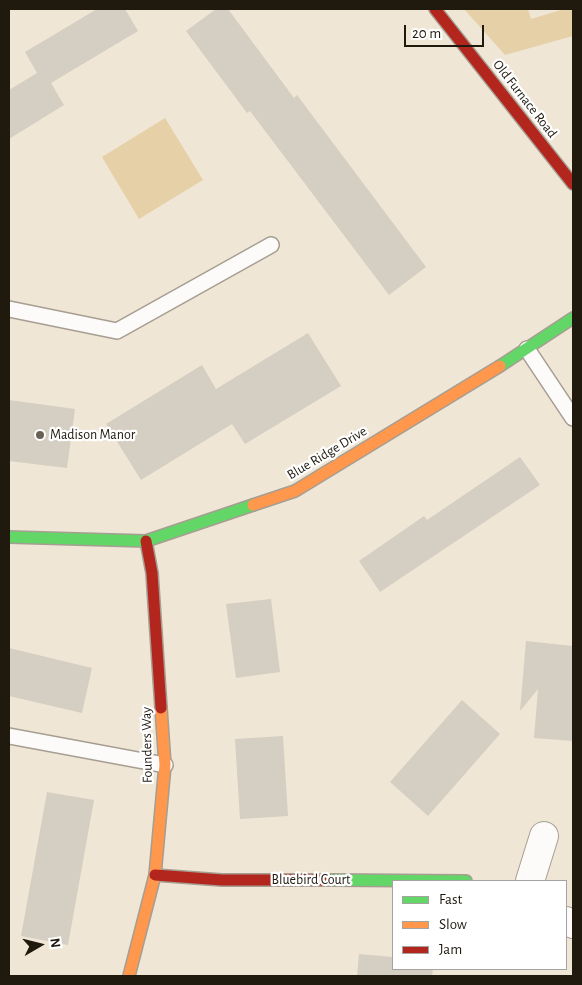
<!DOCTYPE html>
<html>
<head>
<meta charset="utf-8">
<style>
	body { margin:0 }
	#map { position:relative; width:582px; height:985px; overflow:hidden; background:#f0e6d6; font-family:"Alegreya Sans",sans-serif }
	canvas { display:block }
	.frame { position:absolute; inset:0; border:10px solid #1f190e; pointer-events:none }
	.legend { position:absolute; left:392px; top:880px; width:175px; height:90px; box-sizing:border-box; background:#fff; border:1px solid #a5a39f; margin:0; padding:6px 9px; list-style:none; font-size:15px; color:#1f190e }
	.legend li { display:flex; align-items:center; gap:10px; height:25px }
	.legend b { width:25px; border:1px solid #a5a39f }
	.north { position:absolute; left:15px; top:920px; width:50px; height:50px; -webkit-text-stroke:4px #fff; paint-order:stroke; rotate:82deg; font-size:14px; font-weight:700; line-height:20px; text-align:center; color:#1f190e }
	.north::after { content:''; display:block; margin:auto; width:18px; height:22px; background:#1f190e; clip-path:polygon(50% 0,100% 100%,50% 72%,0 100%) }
	.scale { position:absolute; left:404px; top:25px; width:80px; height:22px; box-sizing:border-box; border:2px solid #1f190e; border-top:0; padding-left:6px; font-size:15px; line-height:18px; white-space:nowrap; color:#1f190e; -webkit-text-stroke:4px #fff; paint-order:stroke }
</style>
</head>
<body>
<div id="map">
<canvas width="582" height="985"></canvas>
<div class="frame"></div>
<ul class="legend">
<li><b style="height:6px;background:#63d668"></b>Fast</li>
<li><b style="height:6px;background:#ff974d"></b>Slow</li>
<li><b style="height:6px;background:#b3261e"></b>Jam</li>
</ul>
<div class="north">N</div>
<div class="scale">20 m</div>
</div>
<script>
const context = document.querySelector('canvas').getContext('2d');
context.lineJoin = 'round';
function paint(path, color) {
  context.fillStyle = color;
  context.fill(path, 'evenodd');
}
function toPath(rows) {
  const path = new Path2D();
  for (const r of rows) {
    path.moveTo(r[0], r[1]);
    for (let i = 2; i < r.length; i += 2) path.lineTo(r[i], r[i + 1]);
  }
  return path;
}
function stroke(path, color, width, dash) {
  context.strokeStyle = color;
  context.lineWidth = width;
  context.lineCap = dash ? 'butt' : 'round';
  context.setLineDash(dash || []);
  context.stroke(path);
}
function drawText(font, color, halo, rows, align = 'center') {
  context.font = font + ' "Alegreya Sans",sans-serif';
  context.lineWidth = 4.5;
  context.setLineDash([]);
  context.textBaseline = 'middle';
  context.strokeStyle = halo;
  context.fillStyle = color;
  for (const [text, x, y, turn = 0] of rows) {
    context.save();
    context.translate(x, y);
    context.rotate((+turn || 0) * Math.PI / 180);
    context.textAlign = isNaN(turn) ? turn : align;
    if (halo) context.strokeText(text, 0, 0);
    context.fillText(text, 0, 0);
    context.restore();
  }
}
paint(toPath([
	[464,9,528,9,531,19,564,9,573,9,573,36,505,55],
	[165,118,203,180,139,219,102,157]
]), '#e6d0a7');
paint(toPath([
	[97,9,125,9,138,31,51,83,64,105,9,139,9,90,37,73,25,52],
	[216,9,228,9,294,98,297,95,426,267,389,295,250,111,247,113,186,31],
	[308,333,341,386,245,444,232,424,141,480,106,424,202,365,216,389],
	[9,400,75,409,67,468,9,461],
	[520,457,540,485,380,592,359,561,424,516,427,520],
	[271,599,280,672,236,678,226,604],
	[526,641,573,646,573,741,534,738,538,689,520,711],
	[9,648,92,668,82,713,9,696],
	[462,700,500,734,428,816,390,782],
	[283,736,288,816,240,819,235,739],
	[47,792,94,800,68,945,21,936],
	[359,954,393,957,393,969,433,969,432,976,357,976]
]), '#d5cec2');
const lane = toPath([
	[9,309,117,331,271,245],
	[527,349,573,418],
	[9,736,165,765]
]);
const street = toPath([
	[530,881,544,836],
	[566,921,573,924]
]);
const fast = toPath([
	[500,366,573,318],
	[9,537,146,541,253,505],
	[330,880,466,881]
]);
const slow = toPath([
	[253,505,295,491,500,366],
	[129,976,155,875,165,765,161,708]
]);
const jam = toPath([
	[435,9,573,184],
	[146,541,152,573,161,708],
	[155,875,222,880,330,880]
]);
stroke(lane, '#a69e92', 18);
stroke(street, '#a69e92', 30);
stroke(fast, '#a69e92', 14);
stroke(slow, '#a69e92', 14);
stroke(jam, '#a69e92', 14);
stroke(lane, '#fdfbf9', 15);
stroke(street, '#fdfbf9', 28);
stroke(fast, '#63d668', 11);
stroke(slow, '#ff974d', 11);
stroke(jam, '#b3261e', 11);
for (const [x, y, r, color] of [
	[40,435,5,"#686154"]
]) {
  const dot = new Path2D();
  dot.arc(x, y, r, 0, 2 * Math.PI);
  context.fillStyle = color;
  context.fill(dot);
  stroke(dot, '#fff', 2);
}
drawText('14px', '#1f190e', '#fff', [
	["Old Furnace Road",525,99,52],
	["Blue Ridge Drive",327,453,-31],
	["Founders Way",147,745,-91],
	["Bluebird Court",311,880]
]);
drawText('14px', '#1f190e', '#fff', [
	["Madison Manor",50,435]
], 'left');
</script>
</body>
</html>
